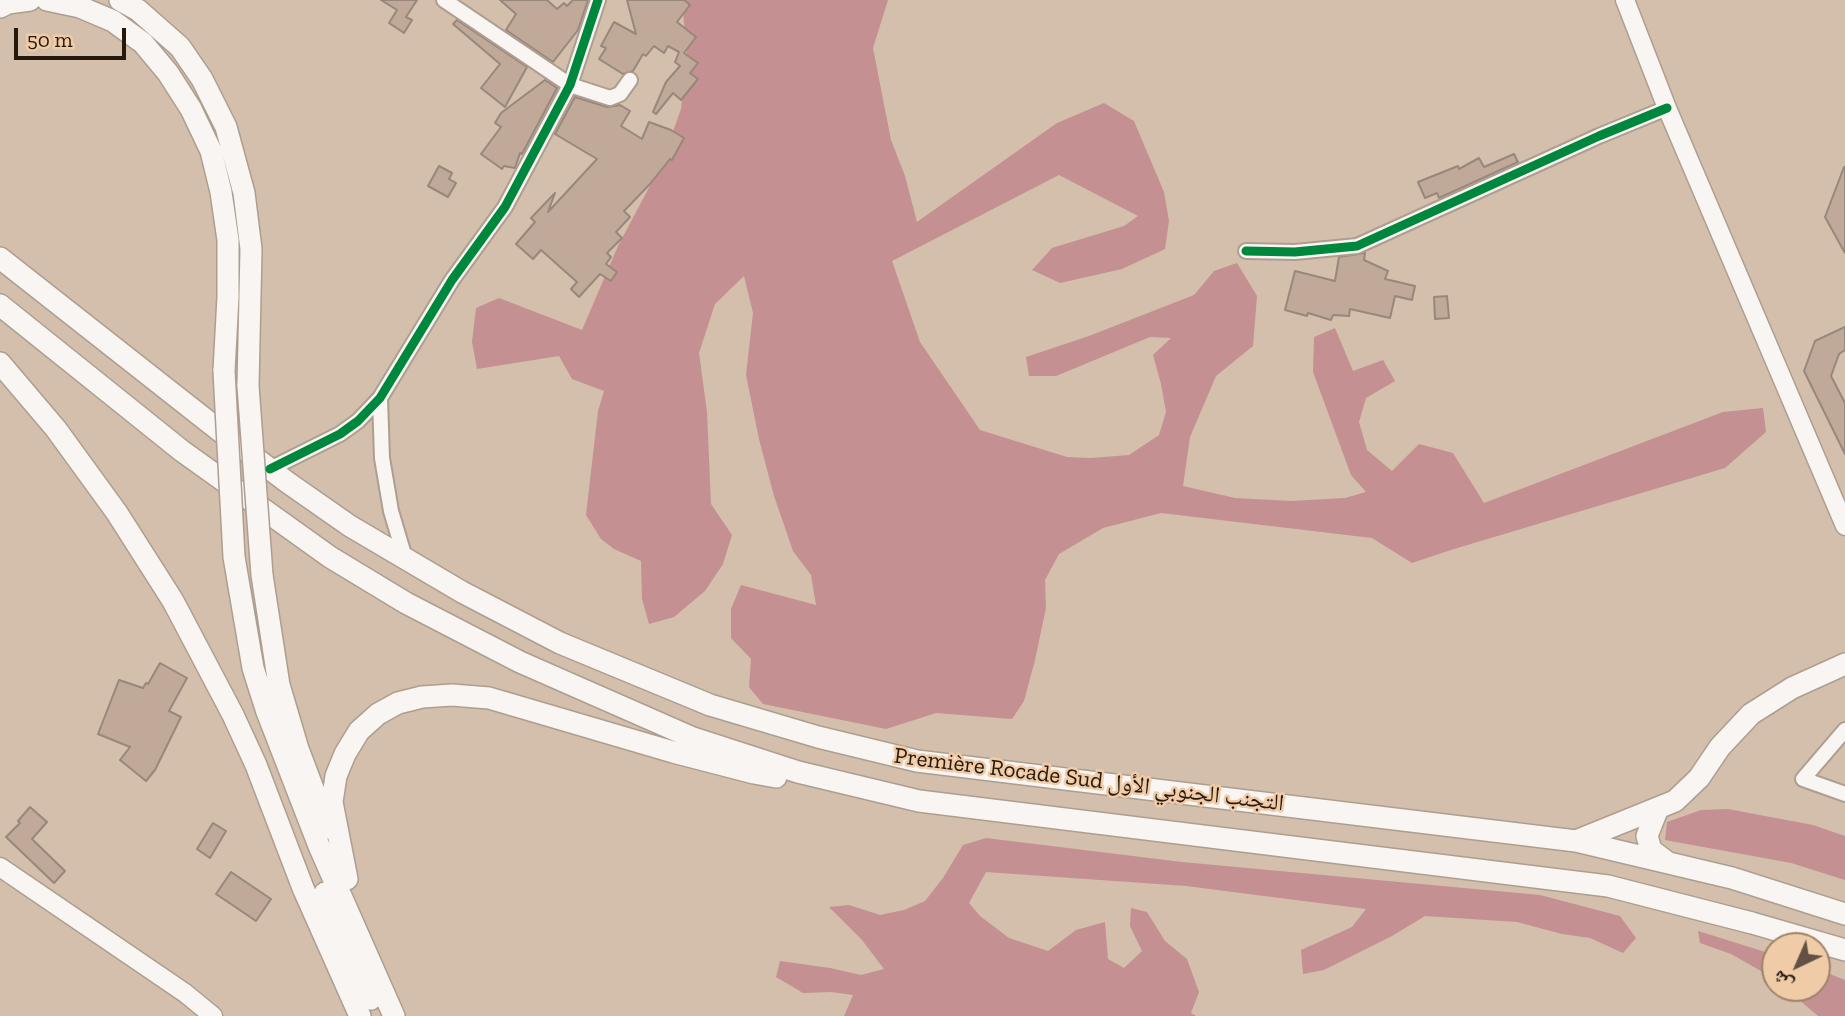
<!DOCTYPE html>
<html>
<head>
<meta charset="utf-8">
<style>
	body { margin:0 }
	#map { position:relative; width:1845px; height:1016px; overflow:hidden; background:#d3bfab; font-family:"Zilla Slab","Noto Naskh Arabic",serif }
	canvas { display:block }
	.north { position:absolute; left:1761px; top:932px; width:70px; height:70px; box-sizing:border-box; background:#f0cba7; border:2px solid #9f8369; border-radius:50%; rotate:224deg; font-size:19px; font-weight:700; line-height:28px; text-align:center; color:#26180b }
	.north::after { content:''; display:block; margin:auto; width:24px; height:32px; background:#635243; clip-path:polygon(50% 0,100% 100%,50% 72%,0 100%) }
	.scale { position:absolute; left:14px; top:28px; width:112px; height:32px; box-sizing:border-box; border:4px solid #26180b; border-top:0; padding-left:9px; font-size:21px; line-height:24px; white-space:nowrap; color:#26180b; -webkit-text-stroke:5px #f0cba7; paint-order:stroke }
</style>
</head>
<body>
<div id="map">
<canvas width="1845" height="1016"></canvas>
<div class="north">ش</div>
<div class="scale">50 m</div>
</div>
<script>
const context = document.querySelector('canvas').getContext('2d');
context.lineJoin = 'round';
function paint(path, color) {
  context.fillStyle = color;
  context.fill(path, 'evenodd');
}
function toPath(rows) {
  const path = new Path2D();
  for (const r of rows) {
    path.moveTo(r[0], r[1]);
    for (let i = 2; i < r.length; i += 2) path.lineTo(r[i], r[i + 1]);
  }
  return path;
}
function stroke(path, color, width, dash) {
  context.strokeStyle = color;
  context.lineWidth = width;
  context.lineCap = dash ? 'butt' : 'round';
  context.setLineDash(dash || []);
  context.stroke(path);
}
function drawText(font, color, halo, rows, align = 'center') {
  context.font = font + ' "Zilla Slab","Noto Naskh Arabic",serif';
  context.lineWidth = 5;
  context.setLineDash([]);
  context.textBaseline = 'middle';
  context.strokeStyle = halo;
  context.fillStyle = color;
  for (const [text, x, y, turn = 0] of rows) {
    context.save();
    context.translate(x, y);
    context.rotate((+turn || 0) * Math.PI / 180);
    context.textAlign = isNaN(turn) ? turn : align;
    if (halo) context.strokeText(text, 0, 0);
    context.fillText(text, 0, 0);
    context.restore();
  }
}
paint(toPath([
	[682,0,888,0,873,48,891,140,905,176,917,222,1057,123,1104,103,1134,121,1164,192,1169,221,1165,249,1122,269,1060,283,1032,270,1052,248,1124,226,1138,216,1059,175,892,261,920,342,980,430,1067,457,1091,458,1129,455,1159,435,1166,412,1161,384,1153,355,1171,338,1150,337,1056,376,1029,376,1026,357,1089,336,1194,295,1214,271,1237,263,1257,296,1253,346,1216,376,1190,437,1183,486,1235,498,1291,501,1345,498,1366,492,1351,475,1313,372,1314,337,1335,328,1353,371,1383,360,1395,381,1366,398,1359,422,1367,450,1392,471,1419,444,1453,453,1484,503,1723,412,1763,408,1766,432,1725,468,1454,549,1412,563,1372,538,1161,513,1103,528,1059,554,1045,580,1046,608,1035,660,1024,701,1012,719,936,713,886,729,763,704,749,687,751,659,731,638,731,609,741,585,816,605,811,575,793,551,774,496,759,439,746,375,753,313,744,276,715,304,699,353,707,412,711,504,732,535,723,564,705,591,674,617,649,624,642,599,641,561,614,549,601,539,586,515,598,411,604,391,572,379,559,356,477,369,472,342,476,308,499,298,582,330,618,246,661,165,681,109,687,57],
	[1728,809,1813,825,1845,836,1845,880,1791,863,1665,840,1667,822,1701,810],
	[986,838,1182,862,1540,895,1620,916,1636,938,1623,953,1590,938,1562,934,1517,922,1425,916,1392,936,1324,970,1303,974,1301,950,1352,927,1366,909,1186,886,986,872,969,903,980,916,1009,938,1048,951,1076,930,1105,922,1108,959,1124,968,1142,951,1130,926,1131,908,1147,912,1165,941,1187,959,1199,992,1191,1013,1196,1016,844,1016,853,995,831,992,803,993,776,977,780,961,830,968,861,975,884,969,862,940,829,907,849,905,880,915,904,910,925,901,943,878,963,845],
	[1698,931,1775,955,1775,979,1731,954,1700,943],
	[1817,969,1845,980,1845,1016,1818,1016,1785,988,1817,988]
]), '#c49091');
const building = toPath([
	[381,0,417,0,406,17,412,20,404,33,389,23,397,10,381,0],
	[500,0,547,0,557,9,564,3,567,6,573,0,588,0,578,30,553,62,506,30,516,14,500,0],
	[627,0,684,0,690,5,677,22,696,37,684,53,698,63,690,73,698,79,681,100,673,93,656,114,653,112,666,82,680,66,675,62,679,52,668,46,664,53,654,46,646,56,643,54,633,71,623,74,599,59,606,48,601,46,614,22,636,34,627,0],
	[457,20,527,67,505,107,481,88,500,64,453,24,457,20],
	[545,80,557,88,522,154,520,153,515,168,504,166,502,169,481,154,501,127,495,123,501,113,545,80],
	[575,97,607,107,620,105,630,111,621,126,642,139,649,122,671,130,684,138,672,160,670,159,650,184,624,211,630,217,616,232,622,238,607,253,611,257,606,264,617,272,611,281,600,274,579,297,571,289,577,282,541,250,533,259,516,244,535,222,531,218,555,193,548,212,597,159,555,134,575,97],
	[1514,154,1518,162,1439,198,1437,193,1425,198,1418,182,1458,166,1459,169,1479,158,1484,167,1514,154],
	[439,166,452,173,449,179,456,183,448,197,428,186,439,166],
	[1844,167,1845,167,1845,253,1825,217,1844,167],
	[1365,253,1364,260,1388,271,1385,279,1415,286,1412,300,1395,296,1390,318,1350,309,1349,316,1333,315,1331,320,1308,313,1307,316,1285,310,1295,271,1335,281,1339,257,1365,253],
	[1447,296,1449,318,1435,319,1434,297,1447,296],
	[1845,327,1845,350,1839,354,1831,376,1845,403,1845,454,1804,371,1815,341,1845,327],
	[160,663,187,678,169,711,181,717,155,770,146,781,120,760,130,747,98,734,119,680,143,688,146,683,148,684,160,663],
	[30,807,47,822,32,839,65,871,54,883,6,837,20,823,18,821,30,807],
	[213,823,226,831,210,858,197,849,213,823],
	[231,872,271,899,256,921,216,894,231,872]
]);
paint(building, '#c0a999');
stroke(building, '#98877b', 2);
const minor = toPath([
	[444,0,570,85,610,98,620,94,630,80],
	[1246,251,1295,252,1357,246,1599,136,1667,108],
	[380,398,382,458,391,511,405,558],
	[270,469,340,434,358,421,380,398,452,280,505,207,570,85,598,0],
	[1845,730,1803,779,1845,794]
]);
const major = toPath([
	[1625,0,1667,108,1845,526],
	[0,867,185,993,213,1016]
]);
const highway = toPath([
	[47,0,80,7,113,21,143,43,168,73,191,109,211,151,221,192,228,240,228,297,224,371],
	[120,0,138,10,180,47,202,79,226,127,244,193,251,249,248,386],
	[0,7,8,3,30,0],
	[0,258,220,431,287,482,350,526,462,592,560,643,710,705,818,737,917,761,1576,841,1732,878,1845,914],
	[0,305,182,451,330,557,406,603,520,662,693,738,798,772,919,801,1608,886,1752,923,1845,950],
	[0,363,56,429,117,513,173,601,233,715,256,765,303,888,360,1016],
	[234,557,253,668,267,712,319,846,394,1016],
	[262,575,279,685,298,749,328,828],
	[1658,808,1647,836,1651,850,1667,862],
	[1576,841,1675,801,1699,778,1720,747,1751,714,1792,688,1845,664],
	[347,879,332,802,336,776,345,754,359,731,378,714,398,703,422,697,452,695,489,698,673,752,754,773,776,777],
	[325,893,371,999]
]);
stroke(minor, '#ad9e8f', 18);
stroke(major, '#ad9e8f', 21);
stroke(highway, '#ad9e8f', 24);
stroke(minor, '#f8f5f2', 14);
stroke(major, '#f8f5f2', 18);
stroke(highway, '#f8f5f2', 21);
const highwayBridge = toPath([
	[224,371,234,557],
	[248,386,262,575]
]);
stroke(highwayBridge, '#ad9e8f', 24, []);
stroke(highwayBridge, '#f8f5f2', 21);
stroke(toPath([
	[1246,251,1295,252,1357,246,1599,136,1667,108],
	[270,469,340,434,358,421,380,398,452,280,505,207,570,85,598,0]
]), '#00873e', 9);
drawText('23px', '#26180b', '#f0cba7', [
	["Première Rocade Sud التجنب الجنوبي الأول",1089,780,7]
]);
</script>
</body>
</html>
